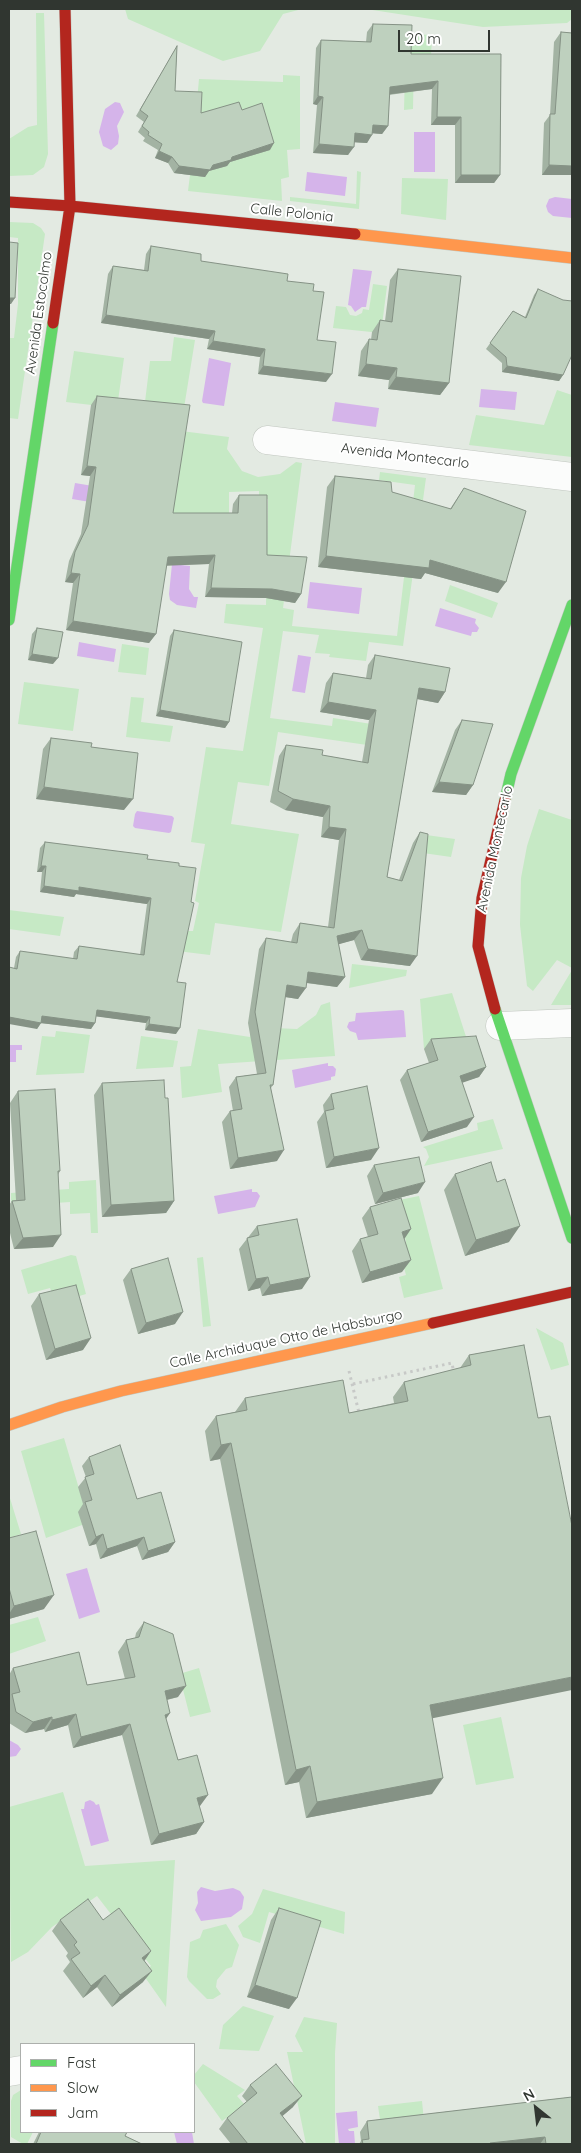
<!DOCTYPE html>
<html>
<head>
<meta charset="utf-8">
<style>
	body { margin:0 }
	#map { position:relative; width:581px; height:2153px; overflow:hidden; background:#e3eae2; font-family:Quicksand,sans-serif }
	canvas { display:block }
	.frame { position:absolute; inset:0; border:10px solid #303630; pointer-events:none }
	.legend { position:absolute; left:20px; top:2043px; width:175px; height:90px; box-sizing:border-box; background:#fff; border:1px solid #acafac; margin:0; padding:6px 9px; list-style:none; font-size:15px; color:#303630 }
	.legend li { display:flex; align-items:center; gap:10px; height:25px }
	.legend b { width:25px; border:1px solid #acafac }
	.north { position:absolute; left:511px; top:2083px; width:50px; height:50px; -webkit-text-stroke:4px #fff; paint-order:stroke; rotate:331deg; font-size:14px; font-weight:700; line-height:20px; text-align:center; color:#303630 }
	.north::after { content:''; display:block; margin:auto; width:18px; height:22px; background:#303630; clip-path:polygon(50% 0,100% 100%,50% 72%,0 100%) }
	.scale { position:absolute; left:398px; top:30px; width:92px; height:22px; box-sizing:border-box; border:2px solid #303630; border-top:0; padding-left:6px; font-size:15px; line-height:18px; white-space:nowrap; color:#303630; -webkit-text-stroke:4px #fff; paint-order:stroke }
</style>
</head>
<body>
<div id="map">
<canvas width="581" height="2153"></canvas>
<div class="frame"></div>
<ul class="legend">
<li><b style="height:6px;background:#63d668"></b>Fast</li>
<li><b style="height:6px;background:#ff974d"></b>Slow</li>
<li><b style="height:6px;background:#b3261e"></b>Jam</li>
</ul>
<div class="north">N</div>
<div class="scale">20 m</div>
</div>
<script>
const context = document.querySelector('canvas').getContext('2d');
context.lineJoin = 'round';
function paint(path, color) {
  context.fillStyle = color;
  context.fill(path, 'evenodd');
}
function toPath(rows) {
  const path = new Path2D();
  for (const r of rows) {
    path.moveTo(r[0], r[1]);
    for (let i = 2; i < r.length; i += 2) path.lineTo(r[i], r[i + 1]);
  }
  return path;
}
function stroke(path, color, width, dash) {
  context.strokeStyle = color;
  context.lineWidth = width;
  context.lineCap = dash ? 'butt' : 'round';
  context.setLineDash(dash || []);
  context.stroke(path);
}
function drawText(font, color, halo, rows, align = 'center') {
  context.font = font + ' Quicksand,sans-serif';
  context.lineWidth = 4;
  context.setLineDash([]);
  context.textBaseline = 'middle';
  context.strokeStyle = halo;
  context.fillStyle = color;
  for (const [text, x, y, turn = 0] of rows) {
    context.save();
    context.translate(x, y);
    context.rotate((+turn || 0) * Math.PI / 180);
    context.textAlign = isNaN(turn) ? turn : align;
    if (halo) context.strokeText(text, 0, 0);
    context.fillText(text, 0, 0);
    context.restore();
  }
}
paint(toPath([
	[125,9,302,9,283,14,260,51,223,61,128,19],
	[366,9,572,9,572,19,567,23,483,27],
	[36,13,44,13,48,154,44,167,33,175,9,176,9,139,28,127,37,125],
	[406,34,432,35,431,57,414,57,413,109,404,110],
	[283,75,300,76,300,149,287,150,289,177,281,179,282,201,188,191,190,175,227,166,195,122,199,79,283,82],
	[357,171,361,172,359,209,290,201,290,197,356,204],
	[402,178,448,179,446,220,401,214],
	[9,222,33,223,41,228,45,234,18,419,9,418,9,338,14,338,18,304,18,238,9,237],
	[373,284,387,286,381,333,333,328,336,306,346,307,350,315,356,316,362,313,363,309,369,310],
	[174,337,195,340,183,414,144,410,150,361,171,361],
	[74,351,124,358,117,408,66,402],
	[557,390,572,395,572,457,469,445,476,415,544,425],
	[181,431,229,437,227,449,242,471,258,477,280,474,296,462,302,463,283,608,294,610,292,626,397,636,415,485,379,480,380,472,426,478,403,646,369,642,366,661,329,657,330,654,315,653,319,635,283,631,270,718,332,726,333,718,378,725,374,746,278,732,269,786,238,782,231,824,299,834,281,932,215,923,210,955,177,951,180,931,193,931,199,903,195,901,205,844,191,842,206,747,243,751,263,628,224,623,226,604,266,605,268,499,259,499,259,491,229,492,229,517,164,543],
	[450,585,498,603,492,618,445,601],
	[122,644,149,648,146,675,118,672],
	[24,682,79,689,73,731,18,724],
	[131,697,144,698,141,722,173,726,170,742,126,737],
	[539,809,572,820,572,968,557,960,533,991,527,986,520,925,521,878,527,846],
	[419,834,455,839,451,857,416,852],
	[9,910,64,917,60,936,9,929],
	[352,964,407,970,406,976,349,988],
	[572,970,572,1005,551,1005],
	[452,993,469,1046,424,1049,420,999],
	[330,1002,335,1056,218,1064,222,1092,182,1098,180,1067,191,1066,198,1029,250,1037,250,1027,297,1029,316,1015,321,1005],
	[56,1031,90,1035,84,1073,36,1075,42,1036,55,1037],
	[141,1036,178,1041,173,1067,136,1069],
	[493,1119,503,1149,424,1166,429,1157,426,1149,423,1147,478,1130,477,1123],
	[96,1180,98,1233,91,1233,90,1213,70,1214,70,1202,11,1206,11,1193,69,1189,69,1182],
	[419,1196,443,1289,404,1298,399,1277,406,1275,398,1245,406,1243,399,1200],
	[71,1255,76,1256,86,1294,73,1298,53,1295,50,1288,28,1294,21,1270],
	[203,1257,211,1326,203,1327,197,1258],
	[536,1328,563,1343,569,1365,551,1370],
	[64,1438,85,1509,82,1525,46,1538,21,1451],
	[9,1495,21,1534,9,1538],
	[38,1617,46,1641,9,1654,9,1625],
	[199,1668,211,1712,190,1717,179,1674],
	[501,1717,514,1778,476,1785,463,1725],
	[63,1792,85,1866,175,1860,166,2007,142,1973,151,1966,97,1896,52,1927,28,1952,11,1962,9,1807],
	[263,1889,345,1912,344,1934,269,1912,260,1943,243,1937,238,1926,252,1914],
	[226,1924,239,1945,232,1967,226,1969,217,1980,216,1987,221,1994,213,1999,207,1999,189,1981,187,1977,190,1942,200,1938,203,1930],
	[243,2006,274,2016,259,2051,219,2049,223,2025],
	[304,2017,337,2023,335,2053,335,2144,306,2144,287,2052,303,2052,295,2036],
	[203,2064,245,2090,237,2096,245,2105,222,2121,194,2082,194,2075],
	[21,2090,21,2132,33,2132,27,2144,23,2144,11,2137,11,2101,13,2095],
	[422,2101,424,2121,381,2126,378,2106]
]), '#c6e9c5');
paint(toPath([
	[115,102,120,103,124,112,117,126,119,136,118,144,111,150,103,146,99,132,105,109],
	[414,132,435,132,435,172,414,172],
	[307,172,347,177,345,196,305,191],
	[555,197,572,199,572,218,553,216,548,212,546,206,549,199],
	[353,269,372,271,366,307,362,307,355,312,351,306,348,305],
	[209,358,231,363,224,406,203,403,202,401],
	[481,389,517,392,515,410,479,407],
	[335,402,379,408,376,427,332,421],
	[75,483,111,489,108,505,72,499],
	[172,564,190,566,189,589,194,597,198,597,196,608,177,605,170,600,169,594],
	[310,582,362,588,359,614,307,608],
	[440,608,476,619,475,623,479,628,477,632,472,632,471,636,435,626],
	[79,642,116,649,114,662,77,656],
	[298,655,311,657,305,693,292,691],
	[137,811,172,816,174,818,171,832,169,833,135,828,133,826,135,814],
	[402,1010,404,1011,406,1037,358,1040,356,1033,350,1031,347,1027,349,1022,355,1021,356,1013],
	[9,1045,22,1045,22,1050,16,1050,16,1062,9,1062],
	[328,1063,328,1066,333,1066,336,1069,335,1076,331,1077,331,1080,295,1088,292,1070],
	[252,1189,252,1192,257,1192,260,1196,255,1207,218,1214,214,1196],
	[87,1568,100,1612,79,1619,66,1574],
	[9,1740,18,1745,21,1749,16,1756,9,1757],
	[90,1800,94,1802,96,1805,99,1804,109,1841,91,1846,81,1809,84,1809,85,1802],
	[201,1887,215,1891,233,1888,240,1891,244,1897,242,1909,231,1917,201,1921,195,1910,198,1903,197,1892],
	[357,2111,358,2127,348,2129,349,2131,354,2131,355,2144,339,2144,336,2113],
	[174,2132,192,2132,194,2144,177,2144]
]), '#d5b4ea');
const street = toPath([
	[267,440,572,477],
	[500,1026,572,1023],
	[9,2072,21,2070]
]);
const fast = toPath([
	[9,620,53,323],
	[505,800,511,774,572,605],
	[495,1009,572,1238]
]);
const slow = toPath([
	[355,234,572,258],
	[9,1425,62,1407,121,1391,433,1323]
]);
const jam = toPath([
	[9,202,70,206,355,234],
	[53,323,70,206,65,9],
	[495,1009,478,946,482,898,505,800],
	[433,1323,572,1292]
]);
stroke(street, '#c0c6bf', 29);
stroke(fast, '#c0c6bf', 12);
stroke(slow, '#c0c6bf', 12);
stroke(jam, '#c0c6bf', 12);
stroke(toPath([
	[349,1371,359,1413],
	[353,1384,452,1363,454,1374]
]), '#c7c9c7', 3, [2.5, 4]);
stroke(street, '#fbfcfb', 28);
stroke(fast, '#63d668', 11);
stroke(slow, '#ff974d', 11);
stroke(jam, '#b3261e', 11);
paint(toPath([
	[373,24,411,54,501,54,500,175,494,183,455,183,455,125,431,125,432,89,389,95,388,126,382,134,372,133,367,143,354,142,348,155,313,153,317,105,313,104,316,48,321,40,366,42,367,32],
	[561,32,572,33,572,175,542,175,544,123,550,115,554,42],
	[177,46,175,91,201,113,242,110,270,150,230,162,227,166,209,171,205,177,174,173,168,163,155,158,158,150,143,141,145,138,138,132,144,122,136,116],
	[151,246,201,261,287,281,313,291,317,340,326,382,258,374,260,357,207,349,209,339,101,323,108,274,113,266,144,270,146,254],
	[398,269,449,383,440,395,388,389,389,380,358,376,361,351,369,339,371,340,372,332,380,320,385,321,390,280],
	[538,289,563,375,559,381,502,372,502,363,486,349,513,311,525,317,534,295],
	[97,396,173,513,232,513,233,504,239,495,267,555,301,594,295,603,266,598,205,597,209,564,166,565,156,634,149,643,66,630,73,583,65,582,69,561,81,534,90,476,81,475,91,405],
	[335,476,450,509,464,488,498,593,425,573,421,579,318,567,327,487],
	[37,628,53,664,28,660,32,634],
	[174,630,229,722,225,728,156,716,170,636],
	[375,655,445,692,438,703,417,699,387,877,399,880,413,843,420,832,410,966,361,960,354,940,338,944,345,977,337,987,306,983,298,999,285,997,273,1085,271,1088,277,1161,230,1169,222,1122,230,1111,233,1111,229,1087,236,1077,257,1074,248,1023,259,949,266,938,291,942,293,934,300,923,328,927,339,840,321,837,323,817,285,810,270,802,279,756,286,745,322,755,362,762,369,720,320,712,326,683,333,673,366,678,368,665],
	[462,720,473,785,466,795,432,792,455,730],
	[51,738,91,747,124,810,36,799,43,749],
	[45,842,147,859,179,866,176,1034,145,1030,146,1023,96,1016,95,1023,91,1029,41,1023,37,1029,14,968,16,957,20,951,73,959,74,952,79,946,140,955,147,904,76,894,74,897,40,892,42,872,37,872,40,848],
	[431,1039,486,1067,479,1077,462,1082,467,1127,421,1142,400,1080,407,1070,429,1063,424,1049],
	[102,1083,165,1098,174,1201,166,1213,102,1217,94,1095],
	[18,1091,60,1171,58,1175,53,1247,14,1249,9,1229,9,1205,12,1201,16,1200,10,1103],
	[331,1094,371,1160,326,1168,317,1122,324,1112,323,1105],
	[374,1165,418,1193,375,1204,367,1176],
	[455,1174,509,1242,465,1256,444,1190],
	[370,1207,404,1239,402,1272,362,1283,352,1251,360,1239,368,1237,362,1218],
	[257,1226,302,1289,262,1296,260,1288,248,1291,239,1249],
	[131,1269,175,1324,138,1334,123,1280],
	[39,1294,83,1350,46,1360,31,1306],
	[524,1345,433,1718,432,1794,306,1818,299,1782,285,1785,220,1459,210,1461,205,1431,216,1416,235,1412,245,1398,349,1413,394,1403,393,1397,404,1382,460,1368,469,1355],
	[89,1457,137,1499,175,1542,168,1552,142,1560,137,1546,100,1559,96,1544,89,1546,78,1512,83,1504,78,1487,86,1477,82,1466],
	[9,1538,44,1609,9,1619],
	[144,1622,178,1697,167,1700,166,1719,178,1760,200,1806,199,1807,204,1822,196,1834,151,1845,122,1735,73,1748,68,1725,45,1732,44,1729,25,1733,9,1723,9,1698,10,1697,9,1692,9,1675,13,1668,87,1685,125,1679,118,1652,126,1640,135,1638,136,1633],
	[279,1908,289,2009,247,1997,271,1920],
	[60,1920,103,1920,151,1951,144,1961,143,1982,112,2007,97,1987,83,1998,63,1971,70,1962,66,1956,68,1953,52,1931],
	[250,2085,293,2107,282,2116,304,2144,231,2144,219,2129,227,2118,247,2102,242,2096],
	[572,2097,572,2144,359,2144,361,2141,360,2132,367,2121],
	[39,2132,127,2132,125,2136,142,2144,33,2144]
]), '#a3b3a3');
paint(toPath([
	[438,81,432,89,384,95,390,87],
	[318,96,323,97,317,105,313,104],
	[437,117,461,117,455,125,431,125],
	[373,125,388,126,382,134,368,133],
	[355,133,372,135,367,143,349,142],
	[274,143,270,150,230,162,227,166,209,171,205,177,174,173,179,166,213,165,232,157],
	[319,144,354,147,348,155,313,153],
	[159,151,172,157,168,163,155,158],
	[549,165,572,166,572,175,542,175],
	[461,175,500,175,494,183,455,183],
	[9,298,15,298,11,304,9,304],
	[106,315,215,331,209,339,101,323],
	[213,341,265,349,260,357,207,349],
	[366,364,397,368,389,380,358,376],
	[263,366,332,374,326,382,258,374],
	[507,366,563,375,559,381,502,372],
	[396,377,449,383,440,395,388,389],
	[87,466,96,467,90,476,81,475],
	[215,555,209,564,161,566,168,557],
	[326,556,430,560,506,582,498,593,425,573,421,579,318,567],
	[71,573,80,574,73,583,65,582],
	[211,588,272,589,301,594,295,603,266,598,205,597],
	[73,621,156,634,149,643,66,630],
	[32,654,58,658,53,664,28,660],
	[419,688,445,692,438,703,412,698],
	[328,702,376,710,369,720,320,712],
	[160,710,229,722,225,728,156,716],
	[439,782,473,785,466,795,432,792],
	[44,787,133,799,124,810,36,799],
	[293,799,330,806,323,817,285,810],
	[329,827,346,829,339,840,321,837],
	[41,866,46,866,42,872,37,872],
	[44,886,79,887,151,898,147,904,76,894,74,897,40,892],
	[362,930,354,940,329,947,337,936],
	[368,949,417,956,410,966,361,960],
	[308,972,345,977,337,987,301,982],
	[287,985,306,988,298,999,279,996],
	[97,1010,150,1017,146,1023,93,1016],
	[42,1016,95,1023,91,1029,40,1023,41,1023,37,1029,9,1024,9,1017],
	[149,1024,180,1028,176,1034,145,1030],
	[486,1067,479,1077,453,1086,460,1076],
	[474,1117,467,1127,421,1142,428,1132],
	[379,1148,371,1160,326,1168,334,1157],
	[284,1150,277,1161,230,1169,238,1158],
	[425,1182,418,1193,375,1204,383,1193],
	[174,1201,166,1213,102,1217,111,1205],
	[520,1226,509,1242,465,1256,476,1240],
	[411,1229,403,1241,402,1232],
	[61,1235,53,1247,14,1249,23,1238],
	[411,1260,402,1272,362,1283,370,1272],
	[268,1277,260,1288,248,1291,256,1279],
	[310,1277,302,1289,262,1296,270,1285],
	[183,1312,175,1324,138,1334,146,1323],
	[91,1338,83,1350,46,1360,55,1349],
	[231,1443,220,1459,210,1461,221,1445],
	[103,1534,96,1544,89,1546,96,1537],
	[144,1537,137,1546,100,1559,107,1549],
	[175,1542,168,1552,142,1560,148,1551],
	[54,1595,44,1609,9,1619,9,1614,14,1606],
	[572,1677,572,1690,419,1721,430,1705],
	[186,1686,178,1697,157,1702,165,1691],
	[170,1713,162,1725,165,1715],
	[76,1714,68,1725,45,1732,52,1720],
	[52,1717,44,1729,25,1733,33,1722],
	[130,1724,122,1735,73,1748,81,1737],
	[310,1766,299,1782,285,1785,296,1770],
	[443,1778,432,1794,306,1818,317,1802],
	[208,1795,200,1806,189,1809,197,1798],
	[204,1822,196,1834,151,1845,159,1834],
	[151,1951,143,1963,142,1958],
	[152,1971,143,1982,112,2007,120,1995],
	[105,1975,97,1987,83,1998,91,1986],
	[255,1985,297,1998,289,2009,247,1997],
	[302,2096,293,2107,272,2125,280,2113],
	[545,2137,540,2144,489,2144,490,2143]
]), '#859285');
const building = toPath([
	[373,24,412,25,411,54,501,54,500,175,461,175,461,117,437,117,438,81,390,87,388,126,373,125,372,135,355,133,354,147,319,144,323,97,318,96,321,40,371,42,373,24],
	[561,32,572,33,572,166,549,165,550,114,555,114,561,32],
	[177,46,175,91,202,92,201,113,239,102,242,110,262,103,274,143,232,157,231,160,213,165,210,170,179,166,172,157,159,151,162,144,148,135,149,132,142,126,148,116,140,110,177,46],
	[9,242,18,243,15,298,9,298,9,242],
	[151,246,201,254,201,261,288,274,287,281,314,284,313,291,324,292,317,340,336,342,332,374,263,366,265,349,213,341,215,331,106,315,113,266,148,271,151,246],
	[398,269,461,276,449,383,396,377,397,368,366,364,369,339,377,340,380,320,392,322,398,269],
	[538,289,563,300,572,301,572,355,563,375,507,366,506,357,490,343,513,311,526,318,538,289],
	[97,396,190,405,173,513,238,513,239,495,267,495,267,555,307,557,301,594,272,589,211,588,215,555,168,557,156,634,73,621,80,574,71,573,75,552,88,525,96,467,87,466,97,396],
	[335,476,391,482,392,492,451,509,464,488,526,511,506,582,430,560,429,568,326,556,335,476],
	[37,628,63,632,58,658,32,654,37,628],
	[174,630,242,642,229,722,160,710,174,630],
	[375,655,450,668,445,692,419,688,387,877,402,881,420,832,428,834,417,956,368,949,362,930,337,936,345,977,308,972,306,988,287,985,273,1085,270,1085,284,1150,238,1158,230,1111,242,1109,236,1077,266,1073,255,1012,266,938,297,943,300,923,334,928,346,829,329,827,330,806,293,799,278,791,286,745,323,750,322,755,368,763,376,710,328,702,333,673,371,679,375,655],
	[462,720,493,724,473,785,439,782,462,720],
	[51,738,92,743,91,747,138,753,133,799,44,787,51,738],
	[45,842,148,855,147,859,179,863,179,866,196,868,191,902,194,903,177,982,186,983,180,1028,149,1024,150,1017,97,1010,95,1023,42,1016,41,1023,9,1017,9,967,17,969,20,951,77,959,79,946,144,955,151,898,79,887,79,891,44,886,46,866,41,866,45,842],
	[476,1036,486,1067,460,1076,474,1117,428,1132,407,1070,438,1060,431,1039,476,1036],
	[164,1080,165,1098,168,1098,174,1201,111,1205,102,1083,164,1080],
	[367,1086,379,1148,334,1157,325,1111,334,1109,331,1094,367,1086],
	[55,1089,60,1171,58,1171,61,1235,23,1238,12,1201,25,1200,18,1091,55,1089],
	[419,1157,425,1182,383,1193,374,1165,419,1157],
	[491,1162,497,1182,505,1179,520,1226,476,1240,455,1174,491,1162],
	[401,1198,411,1229,402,1232,411,1260,370,1272,360,1239,378,1234,370,1207,401,1198],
	[297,1219,310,1277,270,1285,268,1277,256,1279,247,1238,259,1235,257,1226,297,1219],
	[168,1258,183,1312,146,1323,131,1269,168,1258],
	[76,1285,91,1338,55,1349,39,1294,76,1285],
	[524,1345,538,1418,550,1416,572,1526,572,1677,430,1705,443,1778,317,1802,310,1766,296,1770,231,1443,221,1445,216,1416,247,1410,245,1398,343,1380,349,1413,408,1401,404,1382,471,1365,469,1355,524,1345],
	[120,1445,137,1499,161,1492,175,1542,148,1551,144,1537,107,1549,103,1534,96,1537,85,1502,92,1500,85,1477,94,1474,89,1457,120,1445],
	[36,1531,54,1595,14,1606,9,1588,9,1538,36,1531],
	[144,1622,173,1634,186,1686,165,1691,170,1713,165,1715,178,1760,197,1755,208,1795,197,1798,204,1822,159,1834,130,1724,81,1737,76,1714,52,1720,52,1717,33,1722,16,1712,12,1694,20,1692,13,1668,79,1652,87,1685,135,1677,126,1640,139,1637,144,1622],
	[88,1899,103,1920,119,1908,151,1951,142,1958,152,1971,120,1995,105,1975,91,1986,71,1959,80,1953,74,1945,77,1942,60,1920,88,1899],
	[279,1908,321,1921,297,1998,255,1985,279,1908],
	[276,2064,302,2096,280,2113,304,2144,248,2144,227,2118,257,2093,250,2085,276,2064],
	[572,2097,572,2144,546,2144,545,2137,490,2143,490,2144,363,2144,362,2140,369,2139,367,2121,572,2097],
	[41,2132,127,2132,125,2136,142,2144,36,2144,41,2132]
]);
paint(building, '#bed0be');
stroke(building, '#859285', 1);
drawText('14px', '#303630', '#fff', [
	["Calle Polonia",292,213,6],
	["Avenida Estocolmo",39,313,-82],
	["Avenida Montecarlo",405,456,7],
	["Avenida Montecarlo",495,849,-78],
	["Calle Archiduque Otto de Habsburgo",286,1339,-12]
]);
</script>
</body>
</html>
